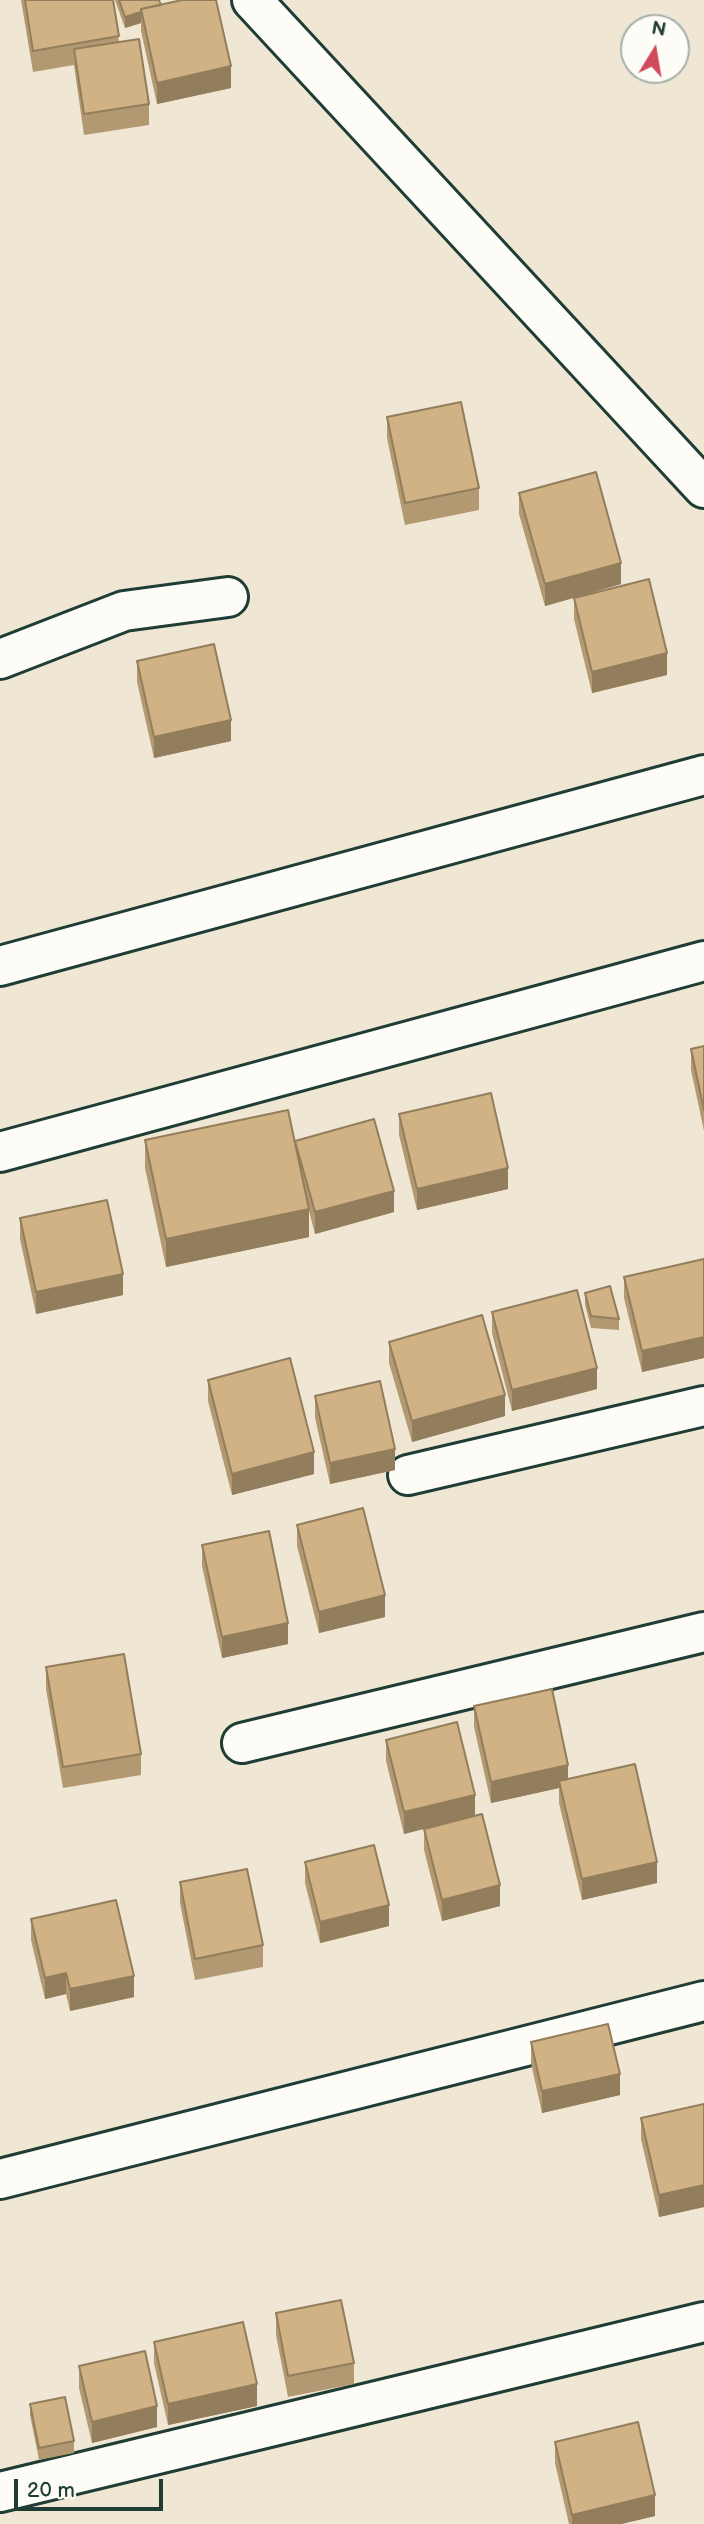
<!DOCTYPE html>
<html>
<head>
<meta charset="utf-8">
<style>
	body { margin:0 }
	#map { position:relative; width:704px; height:2524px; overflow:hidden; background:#f0e6d4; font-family:"Balsamiq Sans",sans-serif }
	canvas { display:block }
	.north { position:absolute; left:620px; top:14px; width:70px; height:70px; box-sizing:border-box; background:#fdfcf7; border:2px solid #a4b0a9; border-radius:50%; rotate:11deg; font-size:19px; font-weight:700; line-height:28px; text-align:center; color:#1f3d34 }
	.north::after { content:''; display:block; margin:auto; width:24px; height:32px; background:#d1495b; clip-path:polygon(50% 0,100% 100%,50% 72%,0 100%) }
	.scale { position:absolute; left:14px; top:2479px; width:149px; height:32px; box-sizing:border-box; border:4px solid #1f3d34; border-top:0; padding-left:9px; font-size:21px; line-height:24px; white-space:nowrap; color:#1f3d34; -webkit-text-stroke:5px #fdfcf7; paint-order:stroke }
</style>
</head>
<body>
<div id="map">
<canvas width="704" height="2524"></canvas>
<div class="north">N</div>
<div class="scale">20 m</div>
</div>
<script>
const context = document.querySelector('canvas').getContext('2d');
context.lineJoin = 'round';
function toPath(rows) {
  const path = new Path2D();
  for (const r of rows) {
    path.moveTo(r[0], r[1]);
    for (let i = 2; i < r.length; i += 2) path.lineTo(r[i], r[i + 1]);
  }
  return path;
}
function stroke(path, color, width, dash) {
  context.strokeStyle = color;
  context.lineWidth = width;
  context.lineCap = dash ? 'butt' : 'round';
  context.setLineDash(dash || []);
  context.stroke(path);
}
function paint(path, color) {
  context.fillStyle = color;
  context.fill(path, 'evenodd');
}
const minor = toPath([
	[252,0,704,488],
	[0,659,124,611,228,597],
	[0,966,704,775],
	[0,1152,704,961],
	[408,1475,704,1406],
	[242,1743,704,1632],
	[0,2179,704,2001],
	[0,2492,704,2322]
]);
stroke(minor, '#1f3d34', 44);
stroke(minor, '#fdfcf7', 38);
paint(toPath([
	[21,0,113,0,119,42,149,104,149,125,84,135,74,65,33,72],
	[115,0,159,0,161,5,231,88,157,104,141,31,141,23,125,28],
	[387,417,479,488,479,510,405,525,387,438],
	[519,493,621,584,578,597,667,675,592,693,574,619,574,598,545,606,519,514],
	[137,661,231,741,154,758,137,682],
	[704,1046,704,1131,691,1070,691,1049],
	[399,1114,508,1189,417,1210,399,1135],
	[145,1140,295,1145,295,1141,394,1212,315,1234,309,1211,309,1237,166,1267,145,1168],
	[20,1218,123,1295,36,1314,20,1239],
	[704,1259,704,1358,642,1372,624,1298,624,1277],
	[585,1293,619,1319,619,1330,591,1328,585,1305],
	[492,1312,597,1389,512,1411,492,1333],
	[389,1342,505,1416,412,1442,389,1363],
	[208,1380,314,1474,232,1495,208,1401],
	[315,1396,395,1470,330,1484,315,1418],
	[297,1525,385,1617,319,1633,297,1546],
	[202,1545,288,1644,222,1658,202,1566],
	[46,1667,141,1754,141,1775,63,1788,46,1689],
	[474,1706,568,1779,657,1883,582,1900,559,1803,559,1788,491,1803,474,1727],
	[386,1740,475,1816,500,1906,442,1921,424,1850,424,1829,438,1825,404,1834,386,1761],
	[305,1862,389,1926,320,1943,305,1883],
	[180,1882,263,1945,263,1967,195,1980,180,1903],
	[31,1919,134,1997,70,2011,66,1994,45,1999,31,1940],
	[531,2042,620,2095,542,2113,531,2063],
	[704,2104,704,2207,659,2217,641,2139,641,2118],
	[276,2313,354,2363,354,2384,288,2397,276,2335],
	[154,2342,257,2406,168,2425,154,2363],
	[79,2366,157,2427,92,2443,79,2388],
	[30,2404,74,2441,74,2453,39,2460,30,2415],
	[555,2442,655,2516,621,2524,569,2524,555,2463]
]), '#b39972');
paint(toPath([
	[141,12,141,23,125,28,125,17],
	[231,66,231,88,157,104,157,83],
	[621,563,621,584,545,606,545,584],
	[667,653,667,675,592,693,592,672],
	[231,720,231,741,154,758,154,737],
	[508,1168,508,1189,417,1210,417,1189],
	[394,1191,394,1212,315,1234,315,1212],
	[309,1209,309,1237,166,1267,166,1239],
	[123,1274,123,1295,36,1314,36,1292],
	[704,1337,704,1358,642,1372,642,1351],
	[597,1368,597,1389,512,1411,512,1390],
	[505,1395,505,1416,412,1442,412,1421],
	[395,1449,395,1470,330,1484,330,1463],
	[314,1452,314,1474,232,1495,232,1474],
	[385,1595,385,1617,319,1633,319,1612],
	[288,1623,288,1644,222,1658,222,1637],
	[568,1765,568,1786,559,1781,559,1788,491,1803,491,1782],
	[475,1795,475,1816,404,1834,404,1812],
	[657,1862,657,1883,582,1900,582,1879],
	[500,1885,500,1906,442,1921,442,1900],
	[389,1905,389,1926,320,1943,320,1922],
	[66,1973,66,1994,45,1999,45,1978],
	[134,1976,134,1997,70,2011,70,1989],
	[620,2074,620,2095,542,2113,542,2091],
	[704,2185,704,2207,659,2217,659,2195],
	[257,2384,257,2406,168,2425,168,2404],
	[157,2406,157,2427,92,2443,92,2422],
	[655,2495,655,2516,621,2524,572,2524,572,2515]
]), '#927d5c');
const building = toPath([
	[25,0,113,0,119,36,33,51,25,0],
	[119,0,159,0,161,5,141,9,141,12,125,17,119,0],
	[182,0,216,0,231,66,157,83,141,9,182,0],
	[139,39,149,104,84,114,74,49,139,39],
	[461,402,479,488,405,503,387,417,461,402],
	[596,472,621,563,545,584,519,493,596,472],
	[649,579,667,653,592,672,574,598,649,579],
	[214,644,231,720,154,737,137,661,214,644],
	[704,1046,704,1110,691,1049,704,1046],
	[491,1093,508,1168,417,1189,399,1114,491,1093],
	[288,1110,309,1209,166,1239,145,1140,288,1110],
	[374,1119,394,1191,315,1212,295,1141,374,1119],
	[107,1200,123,1274,36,1292,20,1218,107,1200],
	[704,1259,704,1337,642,1351,624,1277,704,1259],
	[610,1286,619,1319,591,1316,585,1293,610,1286],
	[577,1290,597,1368,512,1390,492,1312,577,1290],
	[482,1315,505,1395,412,1421,389,1342,482,1315],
	[290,1358,314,1452,232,1474,208,1380,290,1358],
	[380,1381,395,1449,330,1463,315,1396,380,1381],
	[363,1508,385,1595,319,1612,297,1525,363,1508],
	[269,1531,288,1623,222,1637,202,1545,269,1531],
	[124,1654,141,1754,63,1767,46,1667,124,1654],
	[552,1689,568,1765,491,1782,474,1706,552,1689],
	[457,1722,475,1795,404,1812,386,1740,457,1722],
	[635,1764,657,1862,582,1879,559,1781,635,1764],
	[482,1814,500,1885,442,1900,424,1829,482,1814],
	[374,1845,389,1905,320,1922,305,1862,374,1845],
	[247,1869,263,1945,195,1959,180,1882,247,1869],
	[116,1900,134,1976,70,1989,66,1973,45,1978,31,1919,116,1900],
	[608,2024,620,2074,542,2091,531,2042,608,2024],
	[704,2104,704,2185,659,2195,641,2118,704,2104],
	[341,2300,354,2363,288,2376,276,2313,341,2300],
	[243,2322,257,2384,168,2404,154,2342,243,2322],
	[145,2351,157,2406,92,2422,79,2366,145,2351],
	[65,2397,74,2441,39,2448,30,2404,65,2397],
	[638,2422,655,2495,572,2515,555,2442,638,2422]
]);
paint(building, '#d0b284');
stroke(building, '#927d5c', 2);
</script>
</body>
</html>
